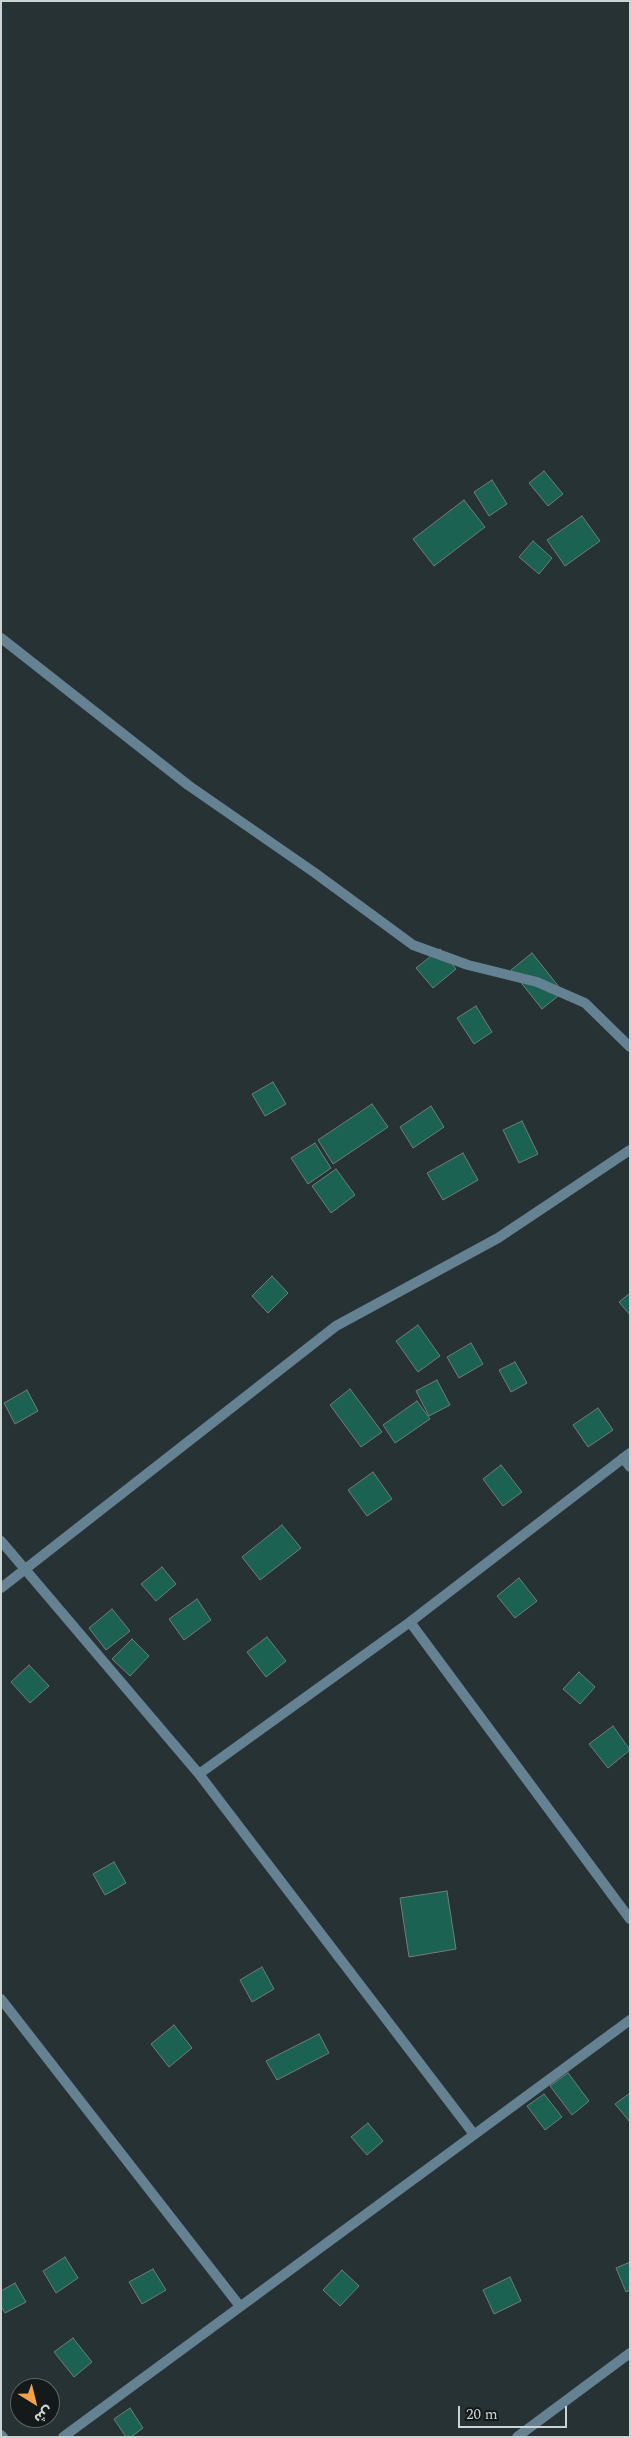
<!DOCTYPE html>
<html>
<head>
<meta charset="utf-8">
<style>
	body { margin:0 }
	#map { position:relative; width:631px; height:2438px; overflow:hidden; background:#263233; font-family:Spectral,"Noto Sans Arabic",serif }
	canvas { display:block }
	.frame { position:absolute; inset:0; border:2px solid #cbd3d3; pointer-events:none }
	.north { position:absolute; left:10px; top:2378px; width:50px; height:50px; box-sizing:border-box; background:#141919; border:1px solid #5d6363; border-radius:50%; rotate:144deg; font-size:14px; font-weight:700; line-height:20px; text-align:center; color:#cbd3d3 }
	.north::after { content:''; display:block; margin:auto; width:18px; height:22px; background:#f4a444; clip-path:polygon(50% 0,100% 100%,50% 72%,0 100%) }
	.scale { position:absolute; left:458px; top:2406px; width:109px; height:22px; box-sizing:border-box; border:2px solid #cbd3d3; border-top:0; padding-left:6px; font-size:15px; line-height:18px; white-space:nowrap; color:#cbd3d3; -webkit-text-stroke:4px #141919; paint-order:stroke }
</style>
</head>
<body>
<div id="map">
<canvas width="631" height="2438"></canvas>
<div class="frame"></div>
<div class="north">ش</div>
<div class="scale">20 m</div>
</div>
<script>
const context = document.querySelector('canvas').getContext('2d');
context.lineJoin = 'round';
function paint(path, color) {
  context.fillStyle = color;
  context.fill(path, 'evenodd');
}
function toPath(rows) {
  const path = new Path2D();
  for (const r of rows) {
    path.moveTo(r[0], r[1]);
    for (let i = 2; i < r.length; i += 2) path.lineTo(r[i], r[i + 1]);
  }
  return path;
}
function stroke(path, color, width, dash) {
  context.strokeStyle = color;
  context.lineWidth = width;
  context.lineCap = dash ? 'butt' : 'round';
  context.setLineDash(dash || []);
  context.stroke(path);
}
const building = toPath([
	[544,471,563,494,548,506,529,483,544,471],
	[492,480,507,504,489,516,474,492,492,480],
	[464,500,485,527,434,566,413,539,464,500],
	[582,516,600,541,565,566,547,540,582,516],
	[533,541,552,558,539,574,519,557,533,541],
	[440,949,456,969,433,988,416,968,440,949],
	[532,953,563,992,542,1009,511,970,532,953],
	[476,1006,492,1032,474,1044,457,1018,476,1006],
	[273,1082,286,1104,265,1116,252,1094,273,1082],
	[372,1104,388,1127,333,1164,318,1140,372,1104],
	[431,1106,444,1127,413,1148,400,1127,431,1106],
	[522,1121,538,1154,519,1163,503,1130,522,1121],
	[315,1143,331,1168,308,1184,291,1158,315,1143],
	[463,1153,478,1180,443,1200,427,1173,463,1153],
	[336,1169,355,1195,331,1213,312,1186,336,1169],
	[272,1276,288,1293,268,1313,252,1296,272,1276],
	[630,1293,630,1315,619,1302,630,1293],
	[418,1325,440,1356,418,1372,396,1341,418,1325],
	[471,1343,483,1364,459,1378,447,1357,471,1343],
	[515,1362,527,1383,511,1392,499,1370,515,1362],
	[437,1380,450,1405,429,1416,416,1391,437,1380],
	[350,1389,382,1432,361,1447,330,1405,350,1389],
	[27,1390,38,1411,15,1424,4,1403,27,1390],
	[417,1401,430,1419,395,1443,383,1425,417,1401],
	[598,1408,613,1430,588,1447,573,1425,598,1408],
	[501,1465,522,1492,503,1506,483,1479,501,1465],
	[373,1472,392,1499,367,1516,348,1490,373,1472],
	[282,1525,301,1548,260,1580,242,1557,282,1525],
	[162,1567,176,1584,156,1601,141,1584,162,1567],
	[519,1578,537,1601,515,1618,497,1596,519,1578],
	[197,1599,211,1620,184,1640,169,1619,197,1599],
	[112,1609,130,1631,106,1650,89,1628,112,1609],
	[267,1637,286,1661,266,1677,247,1652,267,1637],
	[132,1639,149,1656,130,1676,112,1659,132,1639],
	[29,1665,49,1686,30,1703,11,1682,29,1665],
	[579,1672,595,1687,580,1704,563,1689,579,1672],
	[613,1726,630,1750,608,1768,589,1744,613,1726],
	[114,1862,126,1883,105,1895,93,1874,114,1862],
	[447,1891,456,1949,409,1957,400,1898,447,1891],
	[262,1967,274,1989,252,2002,240,1980,262,1967],
	[174,2025,192,2048,169,2067,151,2044,174,2025],
	[319,2034,329,2053,277,2080,266,2061,319,2034],
	[568,2073,589,2101,572,2115,550,2086,568,2073],
	[630,2093,630,2122,615,2104,630,2093],
	[544,2094,562,2117,545,2130,527,2106,544,2094],
	[368,2123,383,2141,367,2155,351,2137,368,2123],
	[65,2257,78,2278,56,2293,43,2271,65,2257],
	[630,2262,630,2290,626,2292,616,2268,630,2262],
	[153,2269,166,2290,142,2304,129,2282,153,2269],
	[342,2270,359,2286,340,2306,323,2290,342,2270],
	[510,2277,521,2301,494,2314,483,2290,510,2277],
	[15,2283,26,2302,5,2313,1,2306,1,2291,15,2283],
	[73,2338,92,2362,74,2377,54,2352,73,2338],
	[130,2408,143,2428,131,2437,126,2437,114,2419,130,2408]
]);
paint(building, '#1b6253');
stroke(building, '#717d7a', 1);
stroke(toPath([
	[1,638,188,785,315,873,413,945,468,965,537,982,585,1003,630,1047],
	[623,1458,630,1467],
	[1,1541,199,1774,473,2133],
	[1,1588,336,1326,498,1238,630,1150],
	[410,1622,630,1919],
	[199,1774,410,1622,630,1453],
	[1,1999,239,2305],
	[1,2435,3,2437],
	[63,2437,630,2020],
	[517,2437,630,2353]
]), '#648291', 10);
</script>
</body>
</html>
